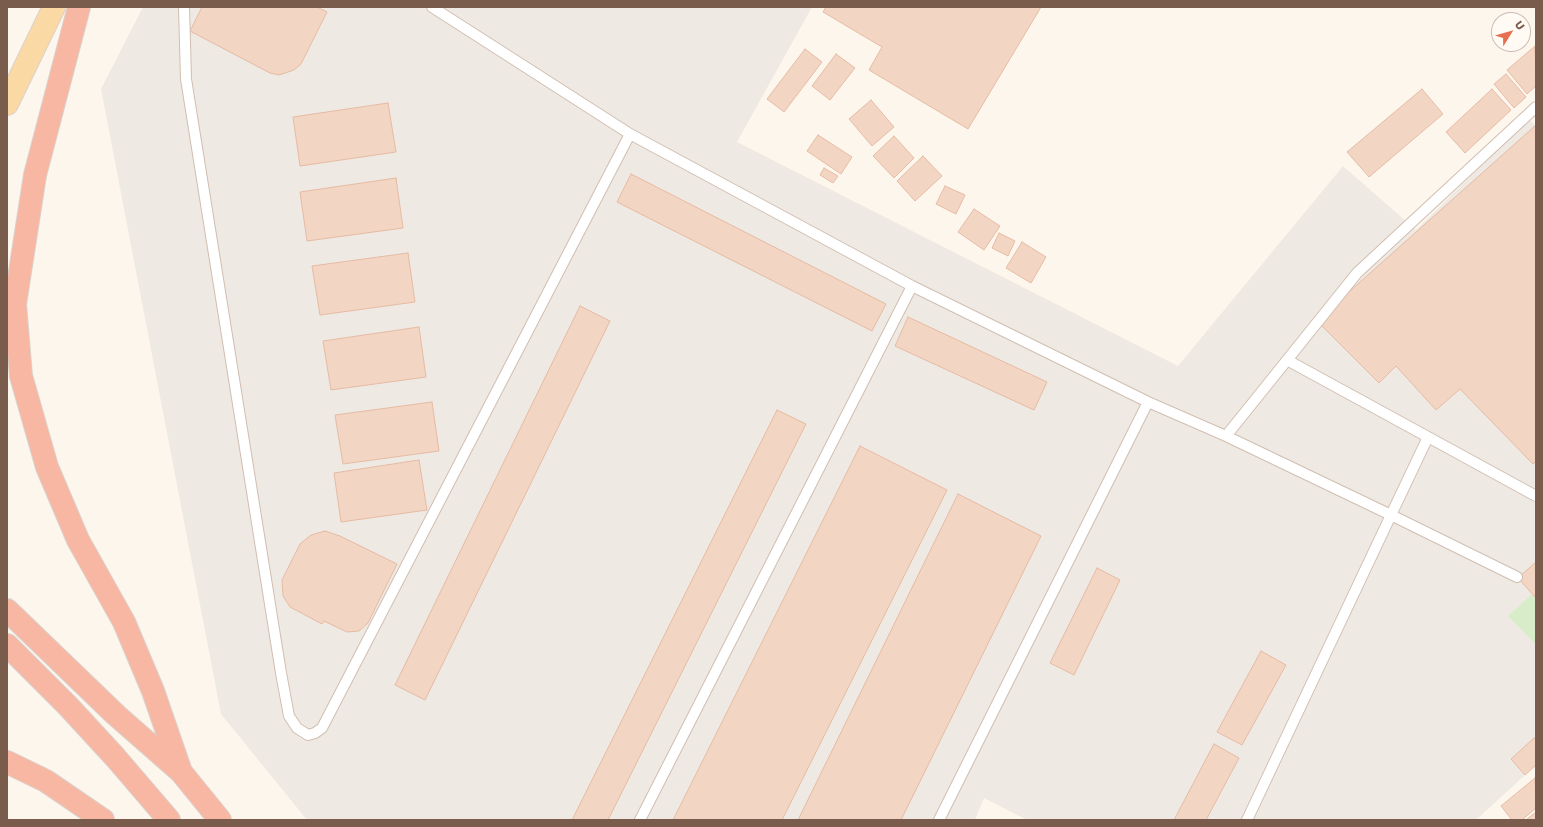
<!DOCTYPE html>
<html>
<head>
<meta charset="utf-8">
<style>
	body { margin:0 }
	#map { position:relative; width:1543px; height:827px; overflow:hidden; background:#fdf6ec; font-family:"Golos Text",sans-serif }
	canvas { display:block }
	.frame { position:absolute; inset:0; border:8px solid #7a5c4d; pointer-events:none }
	.north { position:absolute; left:1491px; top:12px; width:40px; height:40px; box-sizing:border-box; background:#fffaf3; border:1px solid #cabbb1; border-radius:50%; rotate:53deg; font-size:11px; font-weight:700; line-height:16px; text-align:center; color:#7a5c4d }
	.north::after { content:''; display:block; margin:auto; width:14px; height:18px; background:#e76f51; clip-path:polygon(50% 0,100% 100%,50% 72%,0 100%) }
</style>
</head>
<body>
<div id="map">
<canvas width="1543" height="827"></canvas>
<div class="frame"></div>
<div class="north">U</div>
</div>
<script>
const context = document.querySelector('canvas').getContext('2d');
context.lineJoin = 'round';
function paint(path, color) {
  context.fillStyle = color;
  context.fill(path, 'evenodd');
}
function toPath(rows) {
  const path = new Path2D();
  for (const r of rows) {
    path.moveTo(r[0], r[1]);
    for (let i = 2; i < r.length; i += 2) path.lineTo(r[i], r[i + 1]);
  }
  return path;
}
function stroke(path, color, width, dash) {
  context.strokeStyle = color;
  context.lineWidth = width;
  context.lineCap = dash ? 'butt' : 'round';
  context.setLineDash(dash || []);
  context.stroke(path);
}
paint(toPath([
	[143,7,812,7,737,142,1178,366,1343,166,1416,230,1529,119,1536,126,1536,590,1508,616,1536,645,1536,765,1476,820,1027,820,984,798,975,820,307,820,221,714,101,89]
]), '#efe9e4');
paint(toPath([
	[1536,590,1536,645,1508,616]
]), '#d8ecc9');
const building = toPath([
	[202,7,317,7,327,12,301,64,294,70,279,75,270,73,190,31,202,7],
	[826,7,1041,7,968,129,869,70,882,47,823,12,826,7],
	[1535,46,1536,86,1527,94,1507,70,1535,46],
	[805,49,822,62,784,112,767,99,805,49],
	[836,54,855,68,830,100,812,86,836,54],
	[1506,74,1526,97,1514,108,1494,84,1506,74],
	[1422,89,1443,114,1369,177,1347,152,1422,89],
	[1492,89,1511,110,1465,153,1446,132,1492,89],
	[871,100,894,127,872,146,849,119,871,100],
	[388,103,396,152,300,166,293,117,388,103],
	[1536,125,1536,461,1533,464,1460,389,1436,410,1396,366,1379,383,1319,323,1350,291,1536,125],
	[818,135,852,157,841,174,807,151,818,135],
	[894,136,914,158,894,178,873,156,894,136],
	[923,156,942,176,915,201,897,181,923,156],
	[824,168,838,176,833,183,820,175,824,168],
	[631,174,886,304,872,331,617,202,631,174],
	[396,178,403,228,307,241,300,192,396,178],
	[945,186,965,195,956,214,936,204,945,186],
	[974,209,1000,226,984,250,958,232,974,209],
	[999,233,1015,241,1008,256,992,248,999,233],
	[1022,242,1046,257,1031,283,1006,268,1022,242],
	[408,253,415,302,320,315,312,266,408,253],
	[580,306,610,321,425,700,395,685,580,306],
	[908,317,1047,382,1034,410,895,346,908,317],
	[419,327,426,377,331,390,323,341,419,327],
	[432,402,439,451,343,464,335,415,432,402],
	[777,410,806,424,608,820,572,820,777,410],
	[860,446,947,490,782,820,673,820,860,446],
	[419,460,427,510,341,522,334,473,419,460],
	[958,494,1041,536,901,820,798,820,958,494],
	[325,531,340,536,397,564,368,623,359,631,347,632,324,621,322,624,290,607,283,596,282,580,300,544,311,535,325,531],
	[1536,562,1536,598,1518,578,1536,562],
	[1097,568,1120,580,1074,675,1050,663,1097,568],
	[1261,651,1286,665,1242,745,1217,732,1261,651],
	[1534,738,1536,740,1536,765,1525,775,1511,759,1534,738],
	[1214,744,1239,758,1206,820,1174,820,1214,744],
	[1535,778,1536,808,1522,820,1512,820,1501,806,1535,778],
	[1536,812,1536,820,1526,820,1536,812]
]);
paint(building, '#f3d5c3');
stroke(building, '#e6bba3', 1);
const service = toPath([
	[184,7,186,79,281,673,289,716,297,728,308,735,315,733,322,728,630,134],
	[432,7,630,134,912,286,1148,402,1226,436,1391,515,1247,820],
	[1287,360,1536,496],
	[1226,436,1357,273,1536,107],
	[1428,437,1391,515,1517,577],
	[640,820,912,286],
	[939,820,1148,402]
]);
const primary = toPath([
	[7,104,54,7]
]);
const motorway = toPath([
	[79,7,35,175,15,304,21,376,47,467,78,540,124,622,153,691,181,772],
	[7,610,116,715,181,772,220,820],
	[7,645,68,706,115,757,169,820],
	[7,762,46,781,103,820]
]);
stroke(service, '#d1beb0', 12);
stroke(primary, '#dad1cd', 24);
stroke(motorway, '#dad1cd', 24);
stroke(service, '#fff', 10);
stroke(primary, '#fbd9a5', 22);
stroke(motorway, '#f7b7a3', 22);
</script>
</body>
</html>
